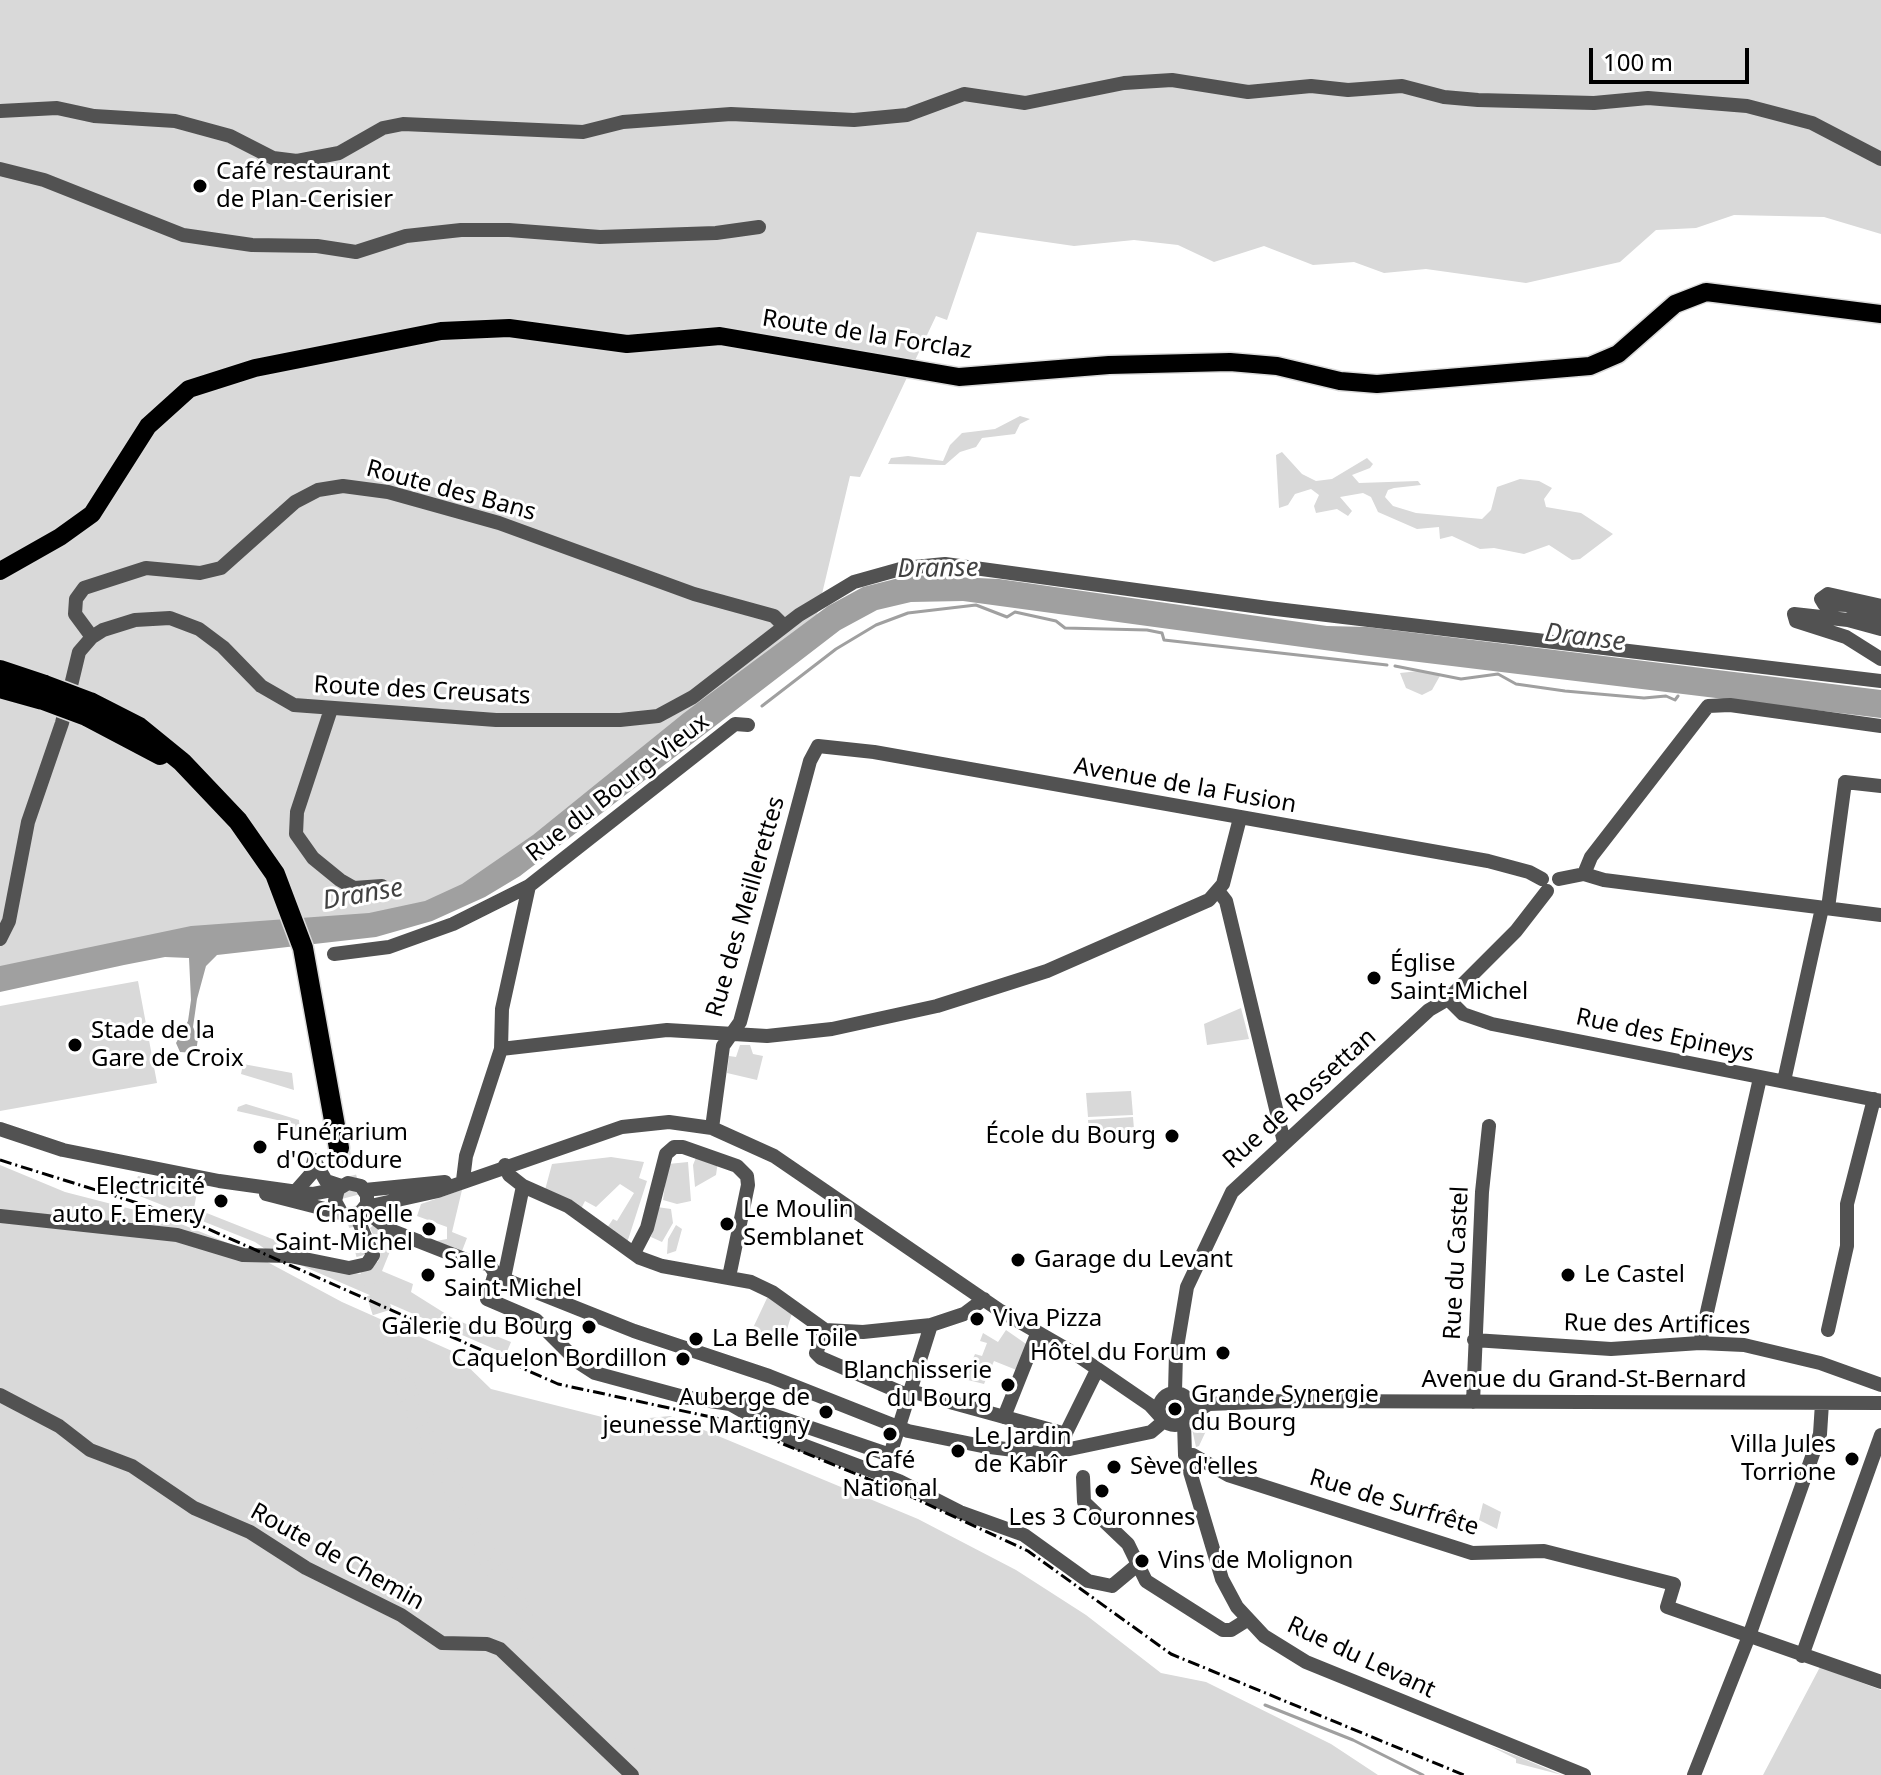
<!DOCTYPE html>
<html>
<head>
<meta charset="utf-8">
<style>
	body { margin:0 }
	#map { position:relative; width:1881px; height:1775px; overflow:hidden; background:#fff; font-family:"Noto Sans",sans-serif }
	canvas { display:block }
	.scale { position:absolute; left:1589px; top:48px; width:160px; height:36px; box-sizing:border-box; border:4px solid #000; border-top:0; padding-left:10px; font-size:24px; line-height:28px; white-space:nowrap; color:#000; -webkit-text-stroke:6px #fff; paint-order:stroke }
</style>
</head>
<body>
<div id="map">
<canvas width="1881" height="1775"></canvas>
<div class="scale">100 m</div>
</div>
<script>
const context = document.querySelector('canvas').getContext('2d');
context.lineJoin = 'round';
function paint(path, color) {
  context.fillStyle = color;
  context.fill(path, 'evenodd');
}
function toPath(rows) {
  const path = new Path2D();
  for (const r of rows) {
    if (r.length === 3) {
      path.moveTo(r[0] + r[2], r[1]);
      path.arc(r[0], r[1], r[2], 0, 2 * Math.PI);
      continue;
    }
    path.moveTo(r[0], r[1]);
    for (let i = 2; i < r.length; i += 2) path.lineTo(r[i], r[i + 1]);
  }
  return path;
}
function stroke(path, color, width, dash) {
  context.strokeStyle = color;
  context.lineWidth = width;
  context.lineCap = dash ? 'butt' : 'round';
  context.setLineDash(dash || []);
  context.stroke(path);
}
function drawText(font, color, halo, rows, align = 'center') {
  context.font = font + ' "Noto Sans",sans-serif';
  context.lineWidth = 6;
  context.setLineDash([]);
  context.textBaseline = 'middle';
  context.strokeStyle = halo;
  context.fillStyle = color;
  for (const [text, x, y, turn = 0] of rows) {
    context.save();
    context.translate(x, y);
    context.rotate((+turn || 0) * Math.PI / 180);
    context.textAlign = isNaN(turn) ? turn : align;
    if (halo) context.strokeText(text, 0, 0);
    context.fillText(text, 0, 0);
    context.restore();
  }
}
paint(toPath([
	[0,0,1881,0,1881,234,1824,217,1734,215,1696,228,1656,230,1620,262,1526,283,1426,269,1384,273,1354,262,1313,265,1264,246,1214,262,1178,245,1134,240,1074,246,977,232,947,320,936,316,860,477,850,476,812,636,491,878,430,907,0,975],
	[1020,416,1030,419,1020,424,1015,434,982,438,976,447,960,452,945,465,888,464,891,458,908,456,943,461,950,445,962,433,995,429],
	[1282,452,1302,474,1316,481,1332,479,1367,458,1373,464,1370,468,1352,475,1359,483,1418,481,1421,485,1394,488,1388,490,1385,497,1393,506,1416,513,1482,519,1491,510,1497,487,1520,479,1539,481,1552,488,1544,499,1546,507,1581,513,1613,534,1580,559,1572,560,1549,545,1524,554,1494,548,1480,549,1452,536,1440,539,1439,527,1417,529,1378,512,1371,497,1363,493,1340,497,1352,511,1348,516,1337,509,1316,513,1314,506,1319,495,1311,489,1295,494,1288,505,1279,508,1276,455],
	[1419,671,1441,674,1432,690,1422,695,1406,688,1400,673],
	[138,981,157,1083,0,1111,0,1006],
	[1241,1008,1249,1039,1207,1045,1204,1024],
	[740,1045,750,1045,753,1054,763,1056,757,1080,727,1073,729,1056,736,1057],
	[243,1064,292,1073,294,1090,241,1074],
	[1131,1091,1133,1115,1088,1117,1086,1093],
	[246,1104,299,1120,300,1131,294,1132,295,1124,237,1111,238,1107],
	[1133,1117,1135,1141,1090,1144,1088,1120],
	[697,1155,718,1161,716,1175,695,1187,693,1165],
	[611,1157,644,1162,639,1178,647,1181,627,1243,607,1228,613,1219,617,1221,634,1193,620,1184,596,1207,585,1201,581,1209,545,1190,552,1164],
	[688,1162,691,1201,677,1204,663,1200,668,1164],
	[0,1165,65,1192,166,1218,243,1249,342,1302,452,1351,491,1389,618,1421,670,1416,918,1519,1016,1570,1086,1615,1161,1673,1206,1682,1331,1744,1378,1775,0,1775],
	[138,1176,198,1187,194,1208,305,1252,268,1251,255,1242,132,1193],
	[462,1190,452,1232,467,1238,462,1251,436,1241,447,1239,447,1227,417,1216,421,1204],
	[657,1207,671,1209,673,1223,662,1242,651,1237],
	[374,1225,395,1239,382,1271,413,1284,411,1292,454,1319,511,1342,506,1354,291,1261,366,1275,376,1268,379,1258,379,1247,370,1228],
	[676,1225,682,1229,676,1251,667,1254,668,1239],
	[768,1296,792,1313,785,1336,779,1334,776,1340,752,1330],
	[1006,1330,1029,1346,1019,1371,994,1361,984,1384,956,1377,959,1372,964,1374,968,1370,975,1354,982,1356,987,1343,980,1341,983,1333,998,1342],
	[1211,1420,1199,1446,1196,1447,1192,1429],
	[1483,1503,1501,1512,1497,1529,1479,1520],
	[1820,1667,1881,1690,1881,1775,1763,1775],
	[1490,1746,1517,1756,1562,1775,1516,1763,1516,1759]
]), '#d9d9d9');
paint(toPath([
	[911,575,999,579,1327,626,1367,627,1881,690,1881,718,1361,655,963,601,911,602,877,610,840,630,520,876,485,897,432,921,376,937,217,955,206,966,197,999,193,1027,198,1038,196,1053,180,1052,176,1043,188,1021,191,1000,189,958,165,957,124,965,0,992,0,966,191,926,369,913,425,901,462,884,533,835,684,713,828,606,863,587]
]), '#a0a0a0');
stroke(toPath([
	[1395,666,1461,679,1498,674,1516,684,1565,691,1644,698,1666,696,1675,700,1678,696],
	[762,706,836,649,876,625,908,613,976,605,1007,617,1015,612,1056,621,1065,628,1147,630,1162,633,1164,640,1387,665],
	[1265,1705,1353,1740,1423,1775]
]), '#a0a0a0', 3);
stroke(toPath([
	[339,1148,375,1289,408,1394,441,1467,476,1538,534,1631,584,1705,644,1775]
]), '#d9d9d9', 20, [20, 10]);
const major = toPath([
	[0,571,60,537,92,514,148,426,189,389,255,368,441,331,509,328,627,344,720,336,959,377,1109,365,1230,362,1277,366,1340,381,1377,384,1590,366,1618,354,1675,304,1706,292,1881,314]
]);
const highway = toPath([
	[0,670,45,685],
	[0,688,43,700],
	[90,702,139,727,182,762,238,821,275,874,303,948,339,1148],
	[86,716,160,755]
]);
stroke(major, '#dbdbdb', 21);
stroke(highway, '#dbdbdb', 23);
stroke(toPath([
	[0,111,57,108,94,116,175,121,230,136,273,158,297,161,339,153,383,128,403,124,583,132,623,122,731,114,854,120,907,115,964,94,1025,103,1124,83,1172,80,1248,92,1311,86,1348,90,1402,86,1444,97,1478,100,1594,103,1648,98,1747,106,1812,123,1881,159],
	[0,169,44,180,183,235,252,245,317,246,356,252,406,236,461,230,509,230,600,237,716,233,759,227],
	[1881,606,1828,594,1821,599,1824,604,1847,605,1881,619],
	[1881,629,1848,620,1794,614,1796,621,1846,637,1881,659],
	[92,637,75,614,76,599,84,588,146,568,200,573,221,568,295,502,318,490,343,486,388,492,499,523,694,594,774,616,784,626],
	[331,709,297,812,296,834,313,858,340,880,354,888,382,886],
	[1584,874,1591,857,1708,706,1730,705,1881,726],
	[1559,879,1584,874,1604,880,1881,915],
	[1219,892,1226,901,1284,1142],
	[1828,908,1845,782,1881,786],
	[0,939,9,921,28,822,62,723,79,652,92,637,103,630,135,620,170,618,199,629,223,647,261,686,294,705,496,720,620,720,658,716,693,697,799,615,854,582,904,568,945,564,1268,608,1881,681],
	[334,954,389,947,453,924,529,886],
	[1448,999,1463,1014,1492,1024,1881,1101],
	[501,1049,667,1030,767,1036,832,1029,937,1006,1047,971,1209,900,1223,884,1240,818],
	[1784,1081,1822,908],
	[712,1128,723,1046,740,1022,810,761,818,746,874,752,1488,861,1529,872,1542,879],
	[0,1129,63,1150,219,1181,312,1194,338,1189],
	[314,1160,326,1181,341,1186],
	[505,1165,509,1175,523,1186,568,1206,640,1258,662,1266,751,1282,772,1292,825,1330,863,1332,931,1325,964,1314,984,1299],
	[463,1180,466,1156,501,1049,502,1009,529,886,735,724,748,725],
	[365,1190,445,1182],
	[296,1191,311,1174,314,1160],
	[266,1194,352,1216,360,1213,367,1204,367,1195,361,1186,348,1183,338,1189,335,1201,341,1212],
	[366,1207,438,1191,622,1127,669,1122,712,1128,774,1156,999,1310,1077,1355,1150,1405,1160,1416],
	[364,1210,390,1230,469,1261,489,1264,495,1273,511,1282,634,1331,769,1376,908,1431,982,1446,1046,1454,1151,1432,1164,1421],
	[0,1216,177,1235,243,1255,290,1256,349,1268,367,1264,373,1255,356,1215],
	[634,1253,647,1228,666,1154,674,1147,683,1147,737,1166,747,1176,748,1185,729,1277],
	[495,1273,487,1299,536,1320,578,1362,595,1373,684,1397,730,1404,800,1444,899,1481,960,1512,1024,1535,1088,1581,1112,1586,1136,1566],
	[504,1278,523,1186],
	[825,1330,816,1353,821,1358,909,1396],
	[1828,1330,1847,1246,1847,1204,1874,1099],
	[1474,1340,1611,1349,1700,1343,1744,1345,1820,1363,1881,1385],
	[1700,1343,1760,1078],
	[910,1391,1066,1434],
	[1175,1392,1176,1353,1187,1287,1232,1192,1429,1010,1448,999,1516,931,1547,891],
	[1175,1409,16],
	[0,1395,59,1426,90,1450,132,1466,194,1508,250,1532,306,1568,401,1615,442,1643,487,1644,500,1649,632,1775],
	[1473,1402,1482,1192,1489,1126],
	[743,1405,890,1455,931,1325],
	[1190,1415,1209,1404,1286,1401,1881,1403],
	[1004,1417,1037,1334],
	[1184,1422,1185,1455,1222,1579,1237,1607,1264,1636,1306,1662,1584,1775],
	[1062,1441,1097,1370],
	[1185,1455,1193,1455,1228,1475,1472,1553,1544,1551,1674,1584,1667,1607,1881,1682],
	[1083,1477,1084,1502,1128,1544,1146,1581,1223,1630,1231,1630,1247,1620],
	[1802,1656,1881,1435],
	[1694,1775,1749,1636,1820,1434,1822,1403]
]), '#525252', 14);
stroke(major, '#000', 18);
stroke(highway, '#000', 20);
stroke(toPath([
	[0,1160,179,1216,558,1384,725,1420,912,1497,1028,1551,1171,1654,1464,1775]
]), '#000', 3, [12, 4, 2, 4]);
const highwayBridge = toPath([
	[45,685,90,702],
	[43,700,86,716]
]);
stroke(highwayBridge, '#dbdbdb', 23, []);
stroke(highwayBridge, '#000', 20);
for (const [x, y, r, color] of [
	[200,186,8,"#000"],
	[1374,978,8,"#000"],
	[75,1045,8,"#000"],
	[1172,1136,8,"#000"],
	[260,1147,8,"#000"],
	[221,1201,8,"#000"],
	[727,1224,8,"#000"],
	[429,1229,8,"#000"],
	[1018,1260,8,"#000"],
	[428,1275,8,"#000"],
	[1568,1275,8,"#000"],
	[977,1319,8,"#000"],
	[589,1327,8,"#000"],
	[696,1339,8,"#000"],
	[1223,1353,8,"#000"],
	[683,1359,8,"#000"],
	[1008,1385,8,"#000"],
	[1175,1409,8,"#000"],
	[826,1412,8,"#000"],
	[890,1434,8,"#000"],
	[958,1451,8,"#000"],
	[1852,1459,8,"#000"],
	[1114,1467,8,"#000"],
	[1102,1491,8,"#000"],
	[1142,1561,8,"#000"]
]) {
  const dot = new Path2D();
  dot.arc(x, y, r, 0, 2 * Math.PI);
  context.fillStyle = color;
  context.fill(dot);
  stroke(dot, '#fff', 3);
}
drawText('24px', '#000', '#fff', [
	["Café restaurant",216,172],
	["de Plan-Cerisier",216,200],
	["Église",1390,964],
	["Saint-Michel",1390,992],
	["Stade de la",91,1031],
	["Gare de Croix",91,1059],
	["Funérarium",276,1133],
	["d'Octodure",276,1161],
	["École du Bourg",1156,1136,"right"],
	["Electricité",205,1187,"right"],
	["auto F. Emery",205,1215,"right"],
	["Le Moulin",743,1210],
	["Semblanet",743,1238],
	["Chapelle",413,1215,"right"],
	["Saint-Michel",413,1243,"right"],
	["Garage du Levant",1034,1260],
	["Salle",444,1261],
	["Saint-Michel",444,1289],
	["Le Castel",1584,1275],
	["Viva Pizza",993,1319],
	["Galerie du Bourg",573,1327,"right"],
	["La Belle Toile",712,1339],
	["Hôtel du Forum",1207,1353,"right"],
	["Caquelon Bordillon",667,1359,"right"],
	["Blanchisserie",992,1371,"right"],
	["du Bourg",992,1399,"right"],
	["Grande Synergie",1191,1395],
	["du Bourg",1191,1423],
	["Auberge de",810,1398,"right"],
	["jeunesse Martigny",810,1426,"right"],
	["Le Jardin",974,1437],
	["de Kabîr",974,1465],
	["Villa Jules",1836,1445,"right"],
	["Torrione",1836,1473,"right"],
	["Café",890,1461,"center"],
	["National",890,1489,"center"],
	["Sève d'elles",1130,1467],
	["Les 3 Couronnes",1102,1518,"center"],
	["Vins de Molignon",1158,1561]
], 'left');
drawText('24px', '#000', '#fff', [
	["Route de la Forclaz",867,335,9],
	["Route des Bans",451,491,15],
	["Route des Creusats",422,691,3],
	["Avenue de la Fusion",1185,786,10],
	["Rue du Bourg-Vieux",618,788,-38],
	["Rue des Meillerettes",746,907,-74],
	["Rue des Epineys",1665,1036,12],
	["Rue de Rossettan",1300,1099,-42],
	["Rue du Castel",1457,1263,-87],
	["Rue des Artifices",1657,1325,1],
	["Avenue du Grand-St-Bernard",1584,1380],
	["Rue de Surfrête",1394,1503,17],
	["Route de Chemin",337,1557,29],
	["Rue du Levant",1361,1658,25]
]);
drawText('italic 26px', '#414141', '#fff', [
	["Dranse",938,569,-1],
	["Dranse",1585,638,7],
	["Dranse",363,895,-10]
]);
</script>
</body>
</html>
